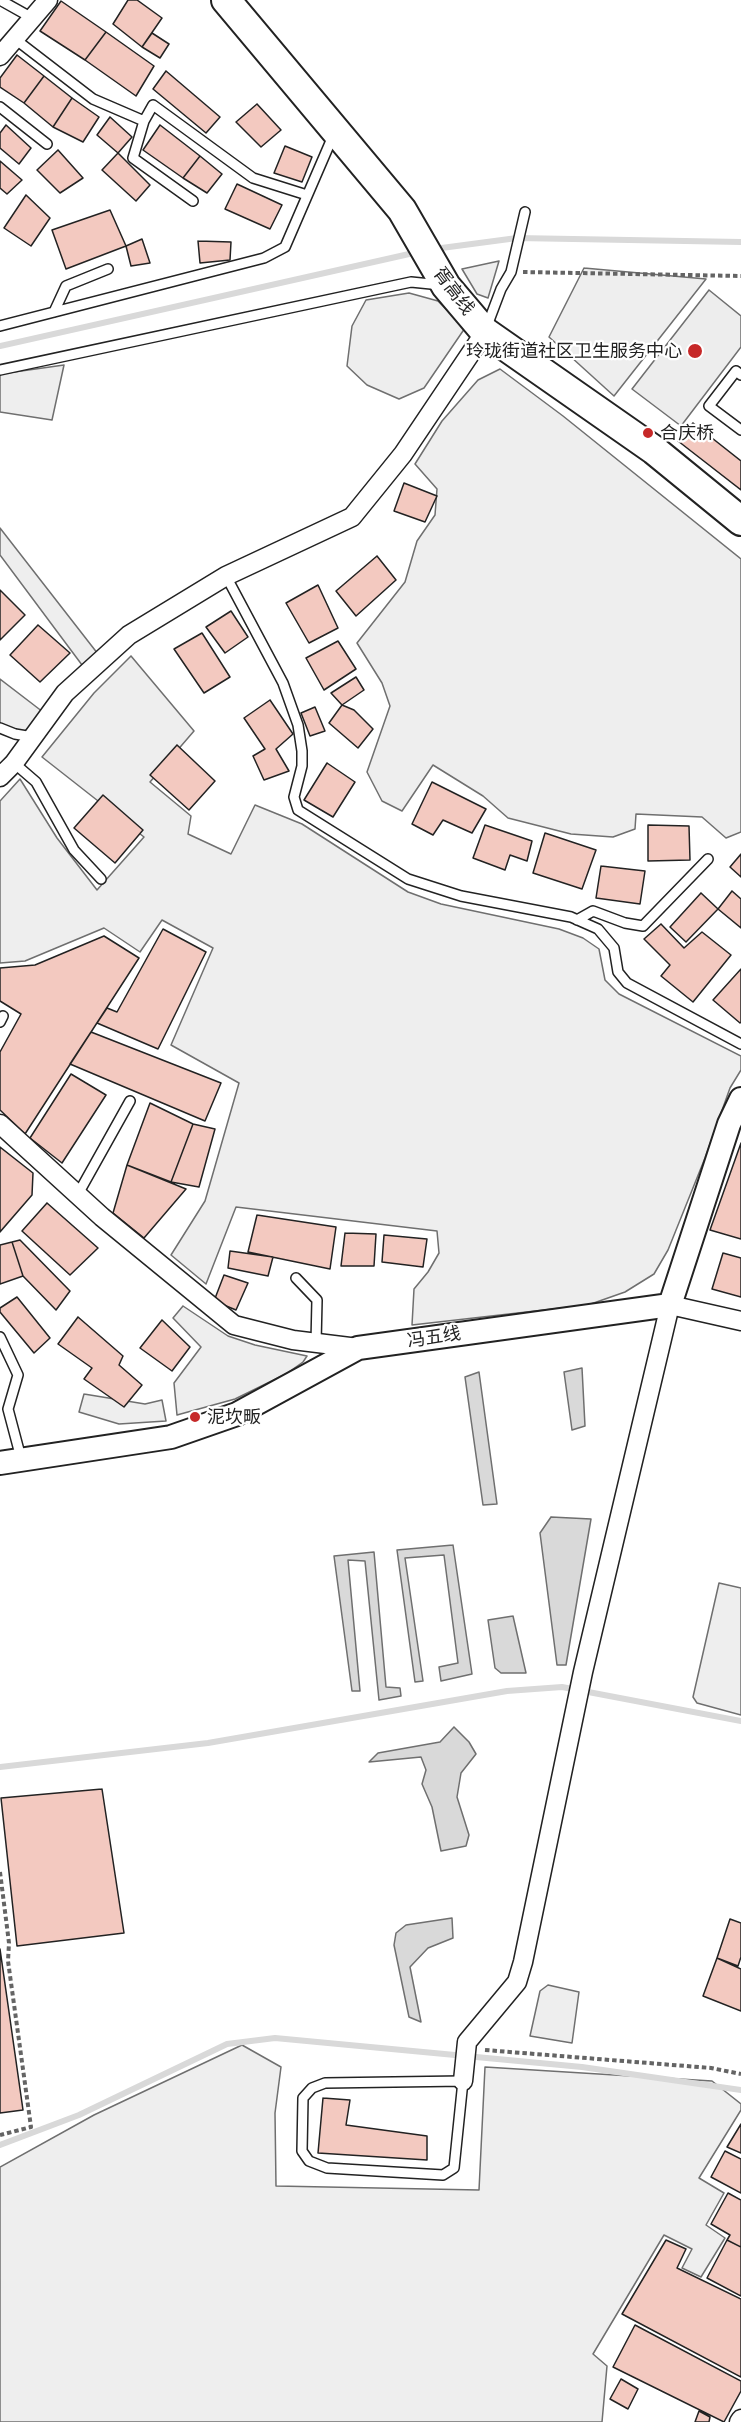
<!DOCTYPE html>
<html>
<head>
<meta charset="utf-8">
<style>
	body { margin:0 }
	canvas { display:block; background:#fff }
</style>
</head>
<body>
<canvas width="741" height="2422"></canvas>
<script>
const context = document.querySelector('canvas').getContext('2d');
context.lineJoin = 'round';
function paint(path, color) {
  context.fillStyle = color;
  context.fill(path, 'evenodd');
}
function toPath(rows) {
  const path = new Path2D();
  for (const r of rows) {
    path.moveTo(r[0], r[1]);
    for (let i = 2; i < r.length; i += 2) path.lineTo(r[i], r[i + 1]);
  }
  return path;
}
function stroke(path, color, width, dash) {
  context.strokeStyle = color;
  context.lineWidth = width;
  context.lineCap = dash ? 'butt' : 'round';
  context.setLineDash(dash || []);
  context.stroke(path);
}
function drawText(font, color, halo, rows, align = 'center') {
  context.font = font + ' Commissioner,"Noto Sans SC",sans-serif';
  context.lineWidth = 4.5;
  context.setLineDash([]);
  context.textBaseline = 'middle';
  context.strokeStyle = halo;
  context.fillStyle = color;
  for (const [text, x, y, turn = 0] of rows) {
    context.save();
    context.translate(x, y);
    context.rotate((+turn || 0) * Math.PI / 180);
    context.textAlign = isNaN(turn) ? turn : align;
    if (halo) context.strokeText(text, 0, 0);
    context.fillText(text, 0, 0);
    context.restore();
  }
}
const green = toPath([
	[499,261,488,298,477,294,462,269,499,261],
	[584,268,706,279,614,396,549,337,584,268],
	[409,293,438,301,465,328,424,388,399,399,367,385,347,366,352,326,366,300,409,293],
	[64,365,52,420,0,412,0,374,64,365],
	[500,369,563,416,741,559,741,832,726,838,702,817,636,814,635,829,613,837,571,834,508,818,483,796,433,765,402,811,382,801,367,772,390,706,382,683,357,643,405,582,417,541,435,515,437,489,415,464,442,421,478,380,500,369],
	[0,528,98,654,85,669,0,555,0,528],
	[131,656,194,731,150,782,191,816,188,834,231,854,255,805,302,824,408,892,441,904,559,929,583,938,599,949,605,980,619,994,741,1056,741,1070,730,1088,705,1158,668,1250,654,1274,625,1292,588,1305,412,1325,414,1289,428,1272,439,1253,437,1231,236,1207,206,1284,171,1255,205,1201,239,1083,171,1045,213,948,162,920,140,952,104,928,25,961,0,963,0,801,20,779,57,838,97,890,144,837,42,757,94,693,131,656],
	[0,679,43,712,23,734,0,725,0,679],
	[183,1306,228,1336,255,1345,307,1356,303,1362,286,1374,235,1399,177,1415,174,1383,201,1347,173,1318,183,1306],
	[84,1394,145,1404,162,1400,166,1421,119,1424,79,1412,84,1394],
	[719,1583,741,1588,741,1715,697,1703,693,1697,719,1583],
	[548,1985,579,1992,572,2043,530,2036,540,1991,548,1985],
	[242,2045,281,2067,275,2113,276,2186,479,2190,485,2067,712,2081,741,2104,741,2110,699,2178,724,2193,706,2225,725,2238,701,2277,682,2268,692,2249,664,2235,593,2354,607,2366,602,2422,0,2422,0,2167,94,2115,242,2045]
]);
paint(green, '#eee');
stroke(green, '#6f6f6f', 1.5);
const parking = toPath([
	[709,290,741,316,741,347,681,426,632,389,709,290]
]);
paint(parking, '#ededed');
stroke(parking, '#6f6f6f', 1.5);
const water = toPath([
	[582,1368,585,1426,572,1430,564,1372,582,1368],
	[479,1372,497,1504,483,1505,465,1377,479,1372],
	[551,1517,591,1519,566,1665,557,1665,540,1533,551,1517],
	[453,1545,472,1674,441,1681,439,1667,458,1663,444,1555,405,1558,423,1681,415,1682,397,1550,453,1545],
	[374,1552,386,1687,400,1688,401,1696,379,1700,365,1561,348,1560,360,1691,352,1691,334,1556,374,1552],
	[513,1616,526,1673,501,1673,495,1668,488,1620,513,1616],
	[454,1727,469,1742,476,1754,461,1773,457,1797,469,1835,466,1846,441,1851,432,1807,422,1784,426,1770,421,1757,369,1762,378,1753,440,1742,454,1727],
	[452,1918,453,1938,428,1948,410,1967,421,2022,409,2017,394,1945,396,1933,406,1925,452,1918]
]);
paint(water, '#d9d9d9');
stroke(water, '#6f6f6f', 1.5);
stroke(toPath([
	[434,249,517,238,741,242],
	[0,346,418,252],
	[0,1767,208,1743,507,1691,562,1687,741,1721],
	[0,2145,79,2115,227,2044,275,2038,582,2067,741,2090]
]), '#d9d9d9', 6);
const building = toPath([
	[128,0,137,0,162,18,142,47,113,24,128,0],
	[61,1,106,32,85,60,40,31,61,1],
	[106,32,154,66,136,96,85,60,106,32],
	[152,33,169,44,160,58,142,47,152,33],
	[17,55,44,76,24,103,0,87,0,78,17,55],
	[166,71,220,117,206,133,153,89,166,71],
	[44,76,72,98,53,127,24,103,44,76],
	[72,98,99,117,83,142,53,127,72,98],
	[257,104,281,130,261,147,236,122,257,104],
	[110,117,132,137,118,153,97,135,110,117],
	[6,125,31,148,19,164,0,148,0,133,6,125],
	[160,125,200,156,183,178,143,150,160,125],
	[285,146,312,157,302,182,274,173,285,146],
	[58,150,83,178,60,193,37,170,58,150],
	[118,153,150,185,136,201,102,170,118,153],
	[200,156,222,174,207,193,183,178,200,156],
	[0,161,22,180,7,194,0,188,0,161],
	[237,184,282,205,270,229,225,209,237,184],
	[26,195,50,218,31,246,4,228,26,195],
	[110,210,126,246,66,269,52,230,110,210],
	[142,239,150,263,131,266,126,246,142,239],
	[198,241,231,242,230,260,200,263,198,241],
	[693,423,741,461,741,490,678,441,693,423],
	[404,483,437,496,425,522,394,511,404,483],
	[377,556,396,580,356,616,336,591,377,556],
	[318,585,338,628,309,643,286,603,318,585],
	[0,590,25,615,0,640,0,590],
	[231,611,248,637,225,653,206,627,231,611],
	[38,625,70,653,40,682,10,655,38,625],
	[202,633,230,677,204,693,174,649,202,633],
	[338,641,356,669,324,690,306,658,338,641],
	[356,677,364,690,342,705,331,693,356,677],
	[270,700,293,734,276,749,289,771,264,780,253,756,265,749,244,718,270,700],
	[342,705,354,710,373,729,358,748,329,723,342,705],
	[315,707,325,731,310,736,301,713,315,707],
	[177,745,215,781,189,810,150,775,177,745],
	[327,763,355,782,333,817,304,800,327,763],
	[432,782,486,809,472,833,443,820,433,835,412,824,432,782],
	[103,795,143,830,115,863,74,828,103,795],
	[485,825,532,841,527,861,510,855,505,870,473,858,485,825],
	[648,825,689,826,690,860,648,861,648,825],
	[545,833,596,850,582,889,533,873,545,833],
	[741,854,741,877,730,867,741,854],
	[601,866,645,871,640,904,596,898,601,866],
	[732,891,741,899,741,928,718,909,732,891],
	[701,893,718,909,686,942,670,927,701,893],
	[661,924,684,948,702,932,731,955,693,1002,661,976,670,965,644,939,661,924],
	[163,929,206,952,158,1049,97,1023,107,1008,117,1012,163,929],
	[104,936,139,958,25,1134,0,1110,0,1052,21,1014,0,1001,0,968,35,965,104,936],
	[741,969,741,1022,740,1023,713,1000,741,969],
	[91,1032,221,1083,205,1121,70,1064,91,1032],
	[71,1074,106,1095,62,1163,30,1138,71,1074],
	[150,1103,193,1124,171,1182,127,1165,150,1103],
	[193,1124,215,1129,199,1187,171,1182,193,1124],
	[741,1143,741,1239,710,1230,741,1143],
	[0,1147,33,1173,32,1195,0,1232,0,1147],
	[127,1165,186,1189,144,1238,113,1213,127,1165],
	[47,1203,98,1248,70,1275,22,1231,47,1203],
	[257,1215,336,1227,330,1269,248,1252,257,1215],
	[345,1233,376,1234,374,1266,341,1266,345,1233],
	[384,1235,427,1239,423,1267,382,1262,384,1235],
	[20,1240,70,1291,56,1310,23,1276,12,1242,20,1240],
	[12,1242,23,1276,0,1284,0,1245,12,1242],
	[230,1251,273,1257,268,1276,228,1268,230,1251],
	[723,1253,741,1258,741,1297,712,1289,723,1253],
	[224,1275,248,1283,236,1310,214,1301,224,1275],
	[17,1297,50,1338,34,1353,0,1312,0,1308,17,1297],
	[78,1317,123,1356,119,1365,142,1385,124,1407,84,1379,92,1368,58,1344,78,1317],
	[162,1320,190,1347,172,1371,140,1348,162,1320],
	[102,1789,124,1933,17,1946,1,1798,102,1789],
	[730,1919,741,1923,741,1957,738,1966,717,1958,730,1919],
	[0,1949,23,2110,0,2113,0,1949],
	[717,1958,741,1969,741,2011,703,1996,717,1958],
	[323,2098,350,2100,346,2125,427,2136,427,2160,318,2153,323,2098],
	[741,2124,741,2153,727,2147,741,2124],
	[725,2151,741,2159,741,2193,711,2177,725,2151],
	[728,2193,741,2200,741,2247,727,2240,730,2235,711,2224,728,2193],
	[666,2240,686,2249,677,2268,741,2299,741,2377,622,2314,666,2240],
	[727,2240,741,2247,741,2296,707,2278,727,2240],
	[635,2325,741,2381,741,2391,724,2422,613,2367,635,2325],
	[621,2379,638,2389,628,2409,610,2399,621,2379],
	[699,2411,710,2417,709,2422,695,2422,699,2411]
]);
paint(building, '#f3c9c0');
stroke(building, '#222', 1.5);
const service = toPath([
	[0,0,34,19],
	[15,39,93,99,144,121,153,105,253,178,307,195],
	[0,107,47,144],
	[144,121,133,158,193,201],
	[54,312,66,286,108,269],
	[0,326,264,258,285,247,333,136],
	[487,326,501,289,511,272,525,212],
	[0,370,411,282,441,285],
	[741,375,736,371,709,406,741,430],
	[226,576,283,683,298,725,302,751,302,766,294,797,298,810,408,879,461,896,571,917,598,929,614,948,618,972,627,983,741,1044],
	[0,728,15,734,33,737],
	[14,763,36,782,74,850,101,879],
	[577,920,593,911,625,923,643,926,708,859],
	[0,1022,3,1016],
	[78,1194,130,1101],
	[296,1278,317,1300,316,1343],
	[0,1337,18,1375,8,1409,21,1458],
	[463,2081,454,2168,443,2175,327,2168,309,2161,302,2151,303,2098,312,2088,325,2083,463,2081]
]);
const minor = toPath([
	[0,56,48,0],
	[0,777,14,763,65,693,129,635,226,576,352,517,403,454,485,332],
	[0,1124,102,1217,234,1325,293,1340,358,1348],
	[463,2081,467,2042,517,1982,523,1962,583,1672,670,1305,741,1321],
	[739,2422,741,2419]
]);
const tertiary = toPath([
	[0,1463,171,1437,237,1414,358,1348,670,1305,729,1124,741,1099]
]);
const primary = toPath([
	[226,0,402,210,446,286,485,332,654,450,741,521]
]);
stroke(service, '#222', 12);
stroke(minor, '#222', 21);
stroke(tertiary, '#222', 26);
stroke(primary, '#222', 32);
stroke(toPath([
	[523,272,741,276],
	[0,1872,9,1943,8,1961,31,2127,0,2135],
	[485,2050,711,2068,741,2074]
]), '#646464', 4, [4.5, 3]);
stroke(service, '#fff', 9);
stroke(minor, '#fff', 18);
stroke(tertiary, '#fff', 22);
stroke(primary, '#fff', 28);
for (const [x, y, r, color] of [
	[695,351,8,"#c62828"],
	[648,433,6,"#c62828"],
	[195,1417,6,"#c62828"]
]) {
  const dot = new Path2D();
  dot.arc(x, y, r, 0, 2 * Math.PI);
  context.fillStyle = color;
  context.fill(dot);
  stroke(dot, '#fff', 2);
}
drawText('18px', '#222', '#fff', [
	["胥高线",454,291,53],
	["冯五线",434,1337,-9]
]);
drawText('18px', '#222', '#fff', [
	["玲珑街道社区卫生服务中心",682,351,"right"],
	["合庆桥",660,433],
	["泥坎畈",207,1417]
], 'left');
</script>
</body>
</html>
